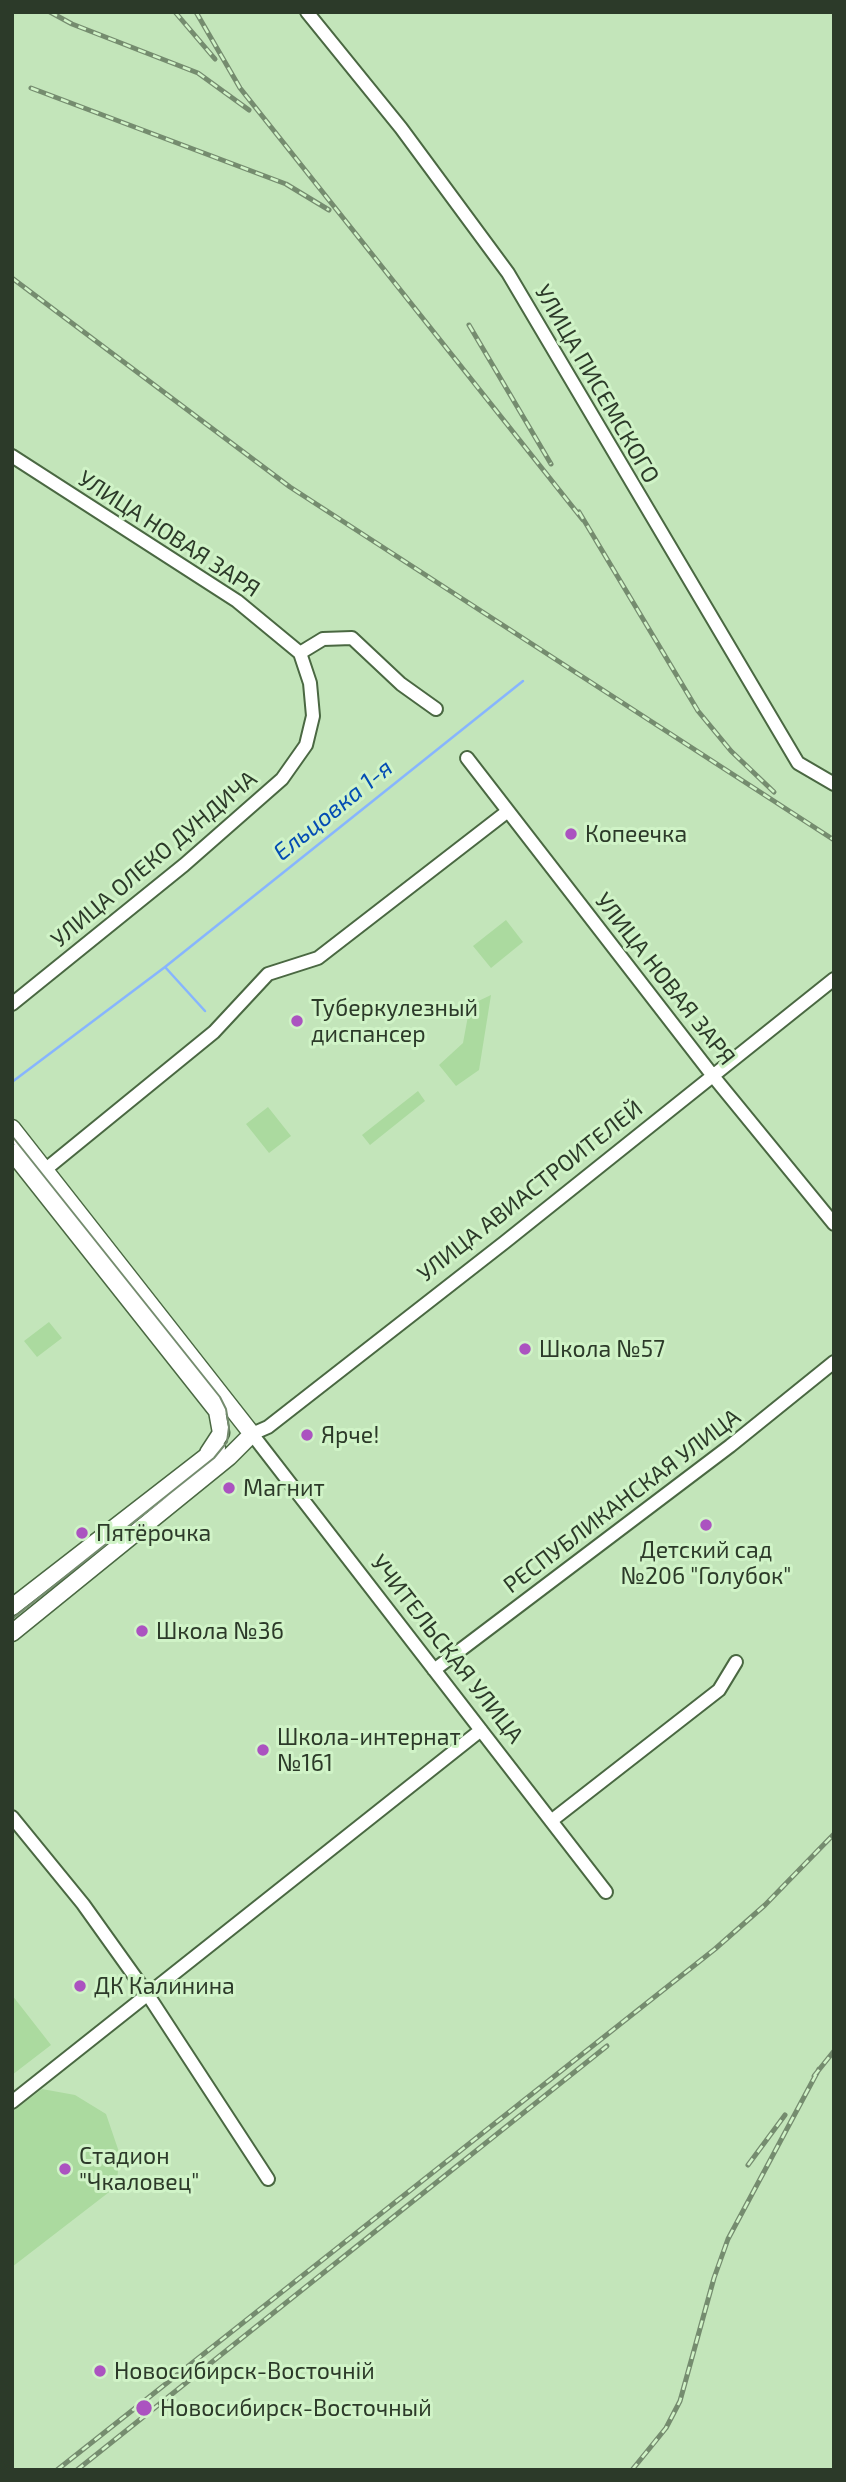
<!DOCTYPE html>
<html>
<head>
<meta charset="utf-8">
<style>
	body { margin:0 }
	#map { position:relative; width:846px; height:2482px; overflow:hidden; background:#c3e5ba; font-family:"Exo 2",sans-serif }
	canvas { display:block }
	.frame { position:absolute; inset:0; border:14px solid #2c3a29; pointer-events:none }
</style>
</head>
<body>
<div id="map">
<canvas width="846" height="2482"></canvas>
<div class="frame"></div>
</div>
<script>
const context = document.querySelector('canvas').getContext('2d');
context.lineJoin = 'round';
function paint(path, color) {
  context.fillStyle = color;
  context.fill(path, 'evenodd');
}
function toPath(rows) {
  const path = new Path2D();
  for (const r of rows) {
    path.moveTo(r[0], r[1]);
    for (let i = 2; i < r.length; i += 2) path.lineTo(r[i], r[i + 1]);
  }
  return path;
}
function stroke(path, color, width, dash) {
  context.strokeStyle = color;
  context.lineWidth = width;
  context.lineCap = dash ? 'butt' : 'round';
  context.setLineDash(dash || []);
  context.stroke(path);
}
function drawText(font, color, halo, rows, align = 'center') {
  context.font = font + ' "Exo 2",sans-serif';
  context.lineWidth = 6;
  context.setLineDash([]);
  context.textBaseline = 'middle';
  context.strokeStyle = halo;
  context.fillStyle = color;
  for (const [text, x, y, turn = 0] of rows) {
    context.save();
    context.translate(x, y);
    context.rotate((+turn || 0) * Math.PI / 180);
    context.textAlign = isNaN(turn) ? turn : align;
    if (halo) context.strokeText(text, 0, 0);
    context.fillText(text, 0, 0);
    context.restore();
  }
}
paint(toPath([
	[506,920,523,942,491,968,473,946],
	[491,995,479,1070,456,1086,439,1065,463,1043,470,1005],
	[418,1091,425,1101,370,1145,362,1135],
	[268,1107,291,1136,269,1153,246,1124],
	[49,1322,62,1338,37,1357,24,1341],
	[12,1995,51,2045,12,2075],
	[42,2089,75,2095,106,2114,119,2152,117,2186,12,2267,12,2112]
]), '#abda9f');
stroke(toPath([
	[165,967,523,681],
	[12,1082,165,967,205,1011]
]), '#87b5fe', 2.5);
const minor = toPath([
	[307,12,401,128,508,273,798,763,834,784],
	[12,456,237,601,300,653],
	[300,653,323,639,352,638,401,684,436,709],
	[467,758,713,1076,834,1224],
	[12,1004,184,865,282,779,306,745,313,716,310,683,300,653],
	[46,1169,214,1032,268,974,318,958,508,811],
	[434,1670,730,1446,834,1362],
	[12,1817,83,1904,148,1995,268,2179],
	[551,1821,719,1690,736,1662],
	[606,1892,252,1434,268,1427,505,1242,834,979],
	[12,2102,481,1730]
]);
const major = toPath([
	[12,1128,252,1434],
	[12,1152,217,1411,221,1433,208,1453],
	[12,1607,217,1448],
	[12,1633,229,1457,252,1434]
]);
stroke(minor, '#4a6842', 16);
stroke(major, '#4a6842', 19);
stroke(minor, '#fff', 12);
stroke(major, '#fff', 16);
stroke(toPath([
	[12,1136,220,1397,226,1409,229,1427,227,1442,214,1458,12,1619]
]), '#758c6f', 2);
const rail = toPath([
	[50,12,72,24,198,73,249,110],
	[175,12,215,59],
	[196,12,240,88,583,520],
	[31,88,286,184,329,210],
	[12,278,290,487,834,840],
	[469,325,551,464],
	[579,512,698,711,731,751,774,792],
	[814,2076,834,2051],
	[748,2165,785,2115],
	[57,2470,715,1949,765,1905,834,1834],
	[77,2470,607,2046],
	[632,2470,666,2428,680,2401,714,2278,728,2239,819,2069]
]);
stroke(rail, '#758c6f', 5);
stroke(rail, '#d0f3c7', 2.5, [8]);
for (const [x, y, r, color] of [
	[571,834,7,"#ab53c0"],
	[297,1021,7,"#ab53c0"],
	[525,1349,7,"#ab53c0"],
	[307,1435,7,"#ab53c0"],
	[229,1488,7,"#ab53c0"],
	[706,1525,7,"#ab53c0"],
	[82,1533,7,"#ab53c0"],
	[142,1631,7,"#ab53c0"],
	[263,1750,7,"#ab53c0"],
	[80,1986,7,"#ab53c0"],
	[65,2169,7,"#ab53c0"],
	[100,2371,7,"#ab53c0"],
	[144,2408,9,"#ab53c0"]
]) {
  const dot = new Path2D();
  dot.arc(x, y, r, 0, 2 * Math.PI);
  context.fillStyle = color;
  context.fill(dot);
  stroke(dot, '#d0f3c7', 2.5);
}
drawText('23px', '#2c3a29', '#d0f3c7', [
	["УЛИЦА ПИСЕМСКОГО",597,384,60],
	["УЛИЦА НОВАЯ ЗАРЯ",169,534,33],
	["УЛИЦА ОЛЕКО ДУНДИЧА",154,859,-40],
	["УЛИЦА НОВАЯ ЗАРЯ",665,979,52],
	["УЛИЦА АВИАСТРОИТЕЛЕЙ",530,1191,-38],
	["РЕСПУБЛИКАНСКАЯ УЛИЦА",622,1501,-37],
	["УЧИТЕЛЬСКАЯ УЛИЦА",447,1649,52]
]);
drawText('23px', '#2c3a29', '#d0f3c7', [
	["Копеечка",585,834],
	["Туберкулезный",311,1008],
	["диспансер",311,1034],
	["Школа №57",539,1349],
	["Ярче!",321,1435],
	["Магнит",243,1488],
	["Пятёрочка",96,1533],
	["Детский сад",706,1550,"center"],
	["№206 \"Голубок\"",706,1576,"center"],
	["Школа №36",156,1631],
	["Школа-интернат",277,1737],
	["№161",277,1763],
	["ДК Калинина",94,1986],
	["Стадион",79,2156],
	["\"Чкаловец\"",79,2182],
	["Новосибирск-Восточній",114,2371],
	["Новосибирск-Восточный",160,2408]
], 'left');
drawText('italic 24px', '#034db4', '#d0f3c7', [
	["Ельцовка 1-я",333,810,-39]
]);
</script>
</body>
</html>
